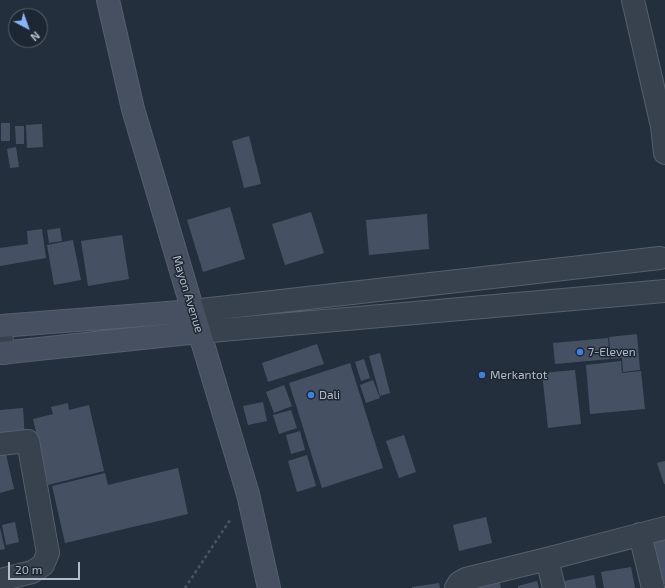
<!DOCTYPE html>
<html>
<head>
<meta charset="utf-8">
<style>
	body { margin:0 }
	#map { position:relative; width:665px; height:588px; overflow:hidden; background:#242f3e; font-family:"Exo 2",sans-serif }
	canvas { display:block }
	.north { position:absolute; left:8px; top:8px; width:40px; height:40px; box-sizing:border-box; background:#1d2633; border:1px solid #59626f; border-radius:50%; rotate:139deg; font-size:11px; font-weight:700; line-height:16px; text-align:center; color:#b4bcc9 }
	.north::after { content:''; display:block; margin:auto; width:14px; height:18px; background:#8ab4f8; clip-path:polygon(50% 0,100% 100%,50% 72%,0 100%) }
	.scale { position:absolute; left:8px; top:562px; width:72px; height:18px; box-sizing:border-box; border:2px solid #b4bcc9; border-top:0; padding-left:5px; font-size:12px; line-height:14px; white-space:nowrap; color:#b4bcc9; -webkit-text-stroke:3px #1d2633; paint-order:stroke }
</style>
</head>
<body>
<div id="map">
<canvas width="665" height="588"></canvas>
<div class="north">N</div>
<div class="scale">20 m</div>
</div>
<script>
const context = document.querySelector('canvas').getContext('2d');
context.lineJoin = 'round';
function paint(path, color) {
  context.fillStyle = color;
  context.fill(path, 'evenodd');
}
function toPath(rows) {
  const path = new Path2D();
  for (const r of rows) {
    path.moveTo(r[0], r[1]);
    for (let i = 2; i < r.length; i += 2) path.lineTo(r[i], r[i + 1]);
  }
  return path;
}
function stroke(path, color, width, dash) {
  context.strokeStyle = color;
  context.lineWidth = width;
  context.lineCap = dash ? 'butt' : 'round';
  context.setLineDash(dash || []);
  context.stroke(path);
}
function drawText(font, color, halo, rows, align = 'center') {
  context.font = font + ' "Exo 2",sans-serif';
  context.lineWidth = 3;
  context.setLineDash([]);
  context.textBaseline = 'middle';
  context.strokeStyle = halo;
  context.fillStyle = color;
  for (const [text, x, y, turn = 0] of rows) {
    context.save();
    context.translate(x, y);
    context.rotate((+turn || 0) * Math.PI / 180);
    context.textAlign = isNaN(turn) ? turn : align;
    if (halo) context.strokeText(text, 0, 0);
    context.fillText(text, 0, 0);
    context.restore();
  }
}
paint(toPath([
	[1,123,10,123,10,141,1,141],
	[42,124,43,147,27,148,26,125],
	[15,126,24,126,24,144,16,144],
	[249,136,261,184,244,188,232,141],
	[16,147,19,167,10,168,7,149],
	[230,207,245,259,203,272,187,220],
	[311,212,324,253,285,265,272,224],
	[427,214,429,249,369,255,366,220],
	[60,228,62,241,49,243,47,230],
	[42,229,46,258,0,266,0,248,28,244,27,231],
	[122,235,129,279,88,286,81,241],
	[73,240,81,280,54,285,47,245],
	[637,334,640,370,623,372,622,358,611,359,609,337],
	[608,338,610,359,555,364,553,343],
	[317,344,324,364,268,382,262,363],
	[380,353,390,393,380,396,369,356],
	[364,359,370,378,361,381,355,362],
	[621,361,622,373,641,371,645,409,590,414,586,365],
	[350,363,383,468,322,488,289,383],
	[575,370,581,424,548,428,542,373],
	[373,380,380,398,366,403,360,385],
	[284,385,292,406,274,413,266,392],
	[263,402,267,421,248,425,243,406],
	[68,403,69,410,89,405,104,471,48,485,33,419,53,414,51,407],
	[23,408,25,440,0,441,0,410],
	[291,410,297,428,279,434,273,415],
	[300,431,305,450,291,454,286,435],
	[404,435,416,472,399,478,386,441],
	[6,454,14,489,0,493,0,455],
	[307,455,316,486,297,492,288,461],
	[665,461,665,484,664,484,657,463],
	[178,468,188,514,65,543,52,486,105,473,108,485],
	[486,517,492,543,459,551,453,525],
	[15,522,19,542,6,545,2,525],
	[0,528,5,549,0,550],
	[665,536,665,584,663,584,652,539],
	[631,567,635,588,604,588,601,572],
	[498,574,501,588,476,588,474,581],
	[594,575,596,588,565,588,564,581],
	[537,581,539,588,518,588,518,586],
	[439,583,440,588,412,588,412,587]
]), '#455162');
const street = toPath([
	[633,0,662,126,665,153],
	[193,311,660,258],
	[0,330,4,353],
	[199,332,665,291],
	[0,444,28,441,48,553,43,565,32,572,0,580],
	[640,534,653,588],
	[547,559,554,588],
	[456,588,459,583,466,579,547,559,665,528]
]);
const secondary = toPath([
	[108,0,133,109,193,311,248,494,269,588],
	[0,326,193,311],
	[0,353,199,332]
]);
stroke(street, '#565f6c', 24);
stroke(secondary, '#565f6c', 24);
stroke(toPath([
	[185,588,230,520]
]), '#44595c', 2.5, [3, 3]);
stroke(street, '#38414e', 22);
stroke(secondary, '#465061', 22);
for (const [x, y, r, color] of [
	[580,352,4,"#3f7fe0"],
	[482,375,4,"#3f7fe0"],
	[311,395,4,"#3f7fe0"]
]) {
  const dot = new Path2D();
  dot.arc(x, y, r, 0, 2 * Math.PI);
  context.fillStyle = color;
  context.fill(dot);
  stroke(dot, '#1d2633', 1.5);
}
drawText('12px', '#b4bcc9', '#1d2633', [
	["Mayon Avenue",188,294,73]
]);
drawText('12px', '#b4bcc9', '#1d2633', [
	["7-Eleven",588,352],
	["Merkantot",490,375],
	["Dali",319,395]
], 'left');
</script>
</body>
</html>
